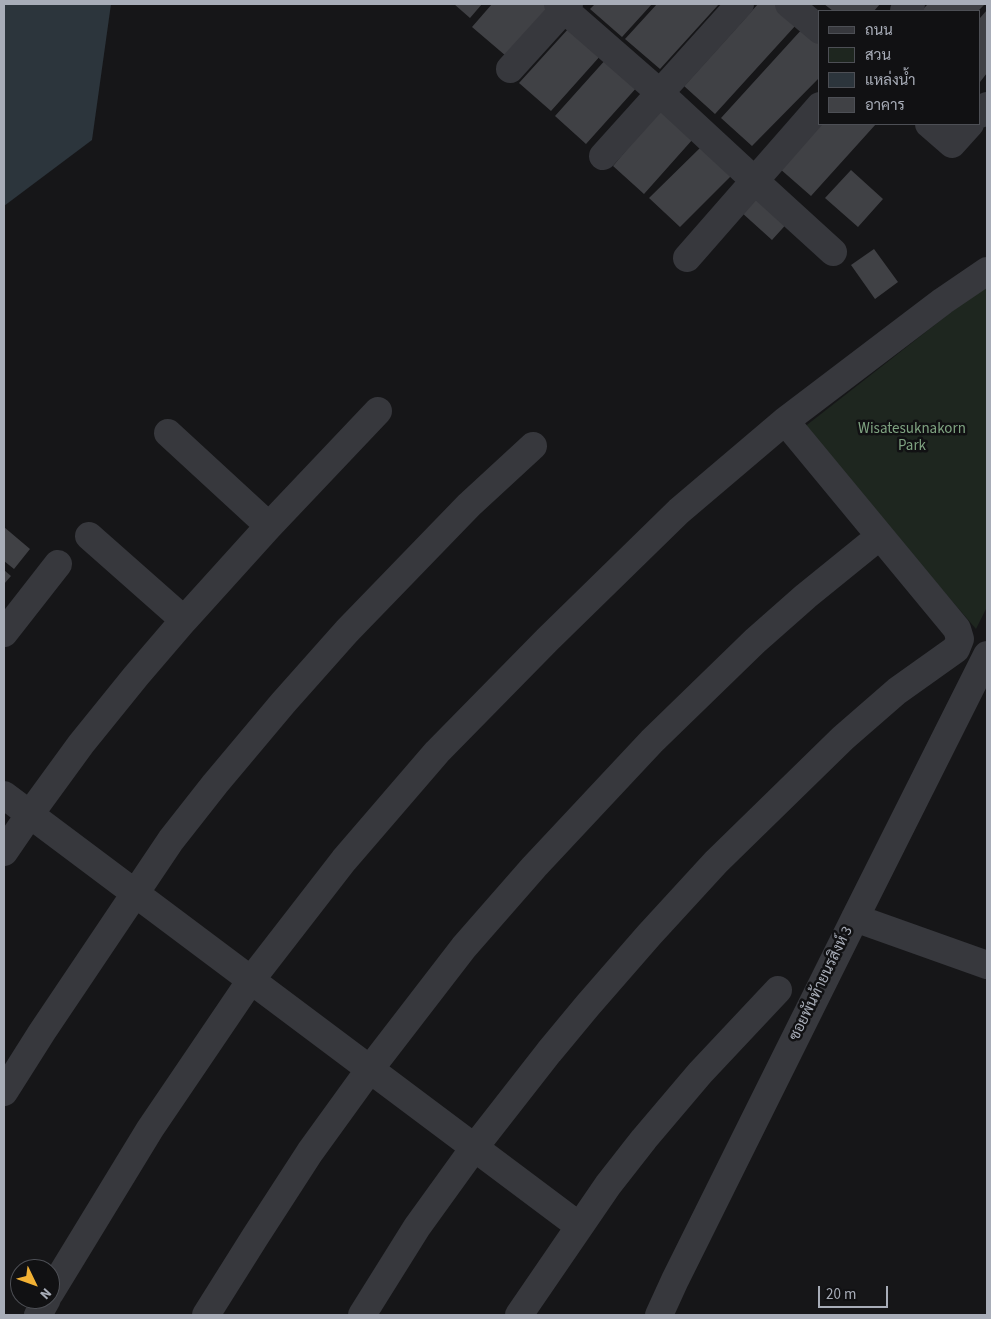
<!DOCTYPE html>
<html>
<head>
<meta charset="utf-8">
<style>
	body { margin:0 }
	#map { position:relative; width:991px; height:1319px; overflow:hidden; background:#161618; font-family:"Source Sans 3",Sarabun,sans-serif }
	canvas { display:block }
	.frame { position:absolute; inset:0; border:5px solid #a8adb8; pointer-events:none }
	.legend { position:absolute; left:818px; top:10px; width:162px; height:115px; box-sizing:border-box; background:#111113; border:1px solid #4d4f55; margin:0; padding:6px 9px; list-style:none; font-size:15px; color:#a8adb8 }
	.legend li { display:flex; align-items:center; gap:10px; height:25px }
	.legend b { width:25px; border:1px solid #4d4f55 }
	.north { position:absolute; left:10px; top:1259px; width:50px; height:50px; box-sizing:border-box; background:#111113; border:1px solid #4d4f55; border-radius:50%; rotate:132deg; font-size:14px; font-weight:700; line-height:20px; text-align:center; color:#a8adb8 }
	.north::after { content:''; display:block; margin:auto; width:18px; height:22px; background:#f2b134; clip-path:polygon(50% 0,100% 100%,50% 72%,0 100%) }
	.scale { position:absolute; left:818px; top:1286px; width:70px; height:22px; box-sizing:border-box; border:2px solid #a8adb8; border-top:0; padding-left:6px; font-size:15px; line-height:18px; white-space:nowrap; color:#a8adb8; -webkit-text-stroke:4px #111113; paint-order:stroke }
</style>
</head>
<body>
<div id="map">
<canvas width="991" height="1319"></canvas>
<div class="frame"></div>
<ul class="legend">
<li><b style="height:6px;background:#37383d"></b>ถนน</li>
<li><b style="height:14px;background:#1e261f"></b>สวน</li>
<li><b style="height:14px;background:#2c353c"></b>แหล่งน้ำ</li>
<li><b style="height:14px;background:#404145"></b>อาคาร</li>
</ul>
<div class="north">N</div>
<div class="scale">20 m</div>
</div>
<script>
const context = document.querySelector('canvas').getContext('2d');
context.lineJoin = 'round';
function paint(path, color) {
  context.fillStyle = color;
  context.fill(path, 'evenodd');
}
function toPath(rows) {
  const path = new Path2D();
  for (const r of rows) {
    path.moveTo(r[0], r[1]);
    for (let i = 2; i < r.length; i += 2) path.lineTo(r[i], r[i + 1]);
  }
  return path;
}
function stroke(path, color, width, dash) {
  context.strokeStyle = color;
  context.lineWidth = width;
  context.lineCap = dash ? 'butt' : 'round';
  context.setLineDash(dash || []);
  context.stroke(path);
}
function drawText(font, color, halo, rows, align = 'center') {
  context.font = font + ' "Source Sans 3",Sarabun,sans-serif';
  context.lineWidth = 5;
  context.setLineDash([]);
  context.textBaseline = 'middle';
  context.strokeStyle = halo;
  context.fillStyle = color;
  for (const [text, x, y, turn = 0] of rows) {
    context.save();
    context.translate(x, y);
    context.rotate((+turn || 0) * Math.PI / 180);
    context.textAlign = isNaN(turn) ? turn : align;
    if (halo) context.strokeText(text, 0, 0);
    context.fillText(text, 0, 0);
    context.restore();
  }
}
paint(toPath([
	[987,284,987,607,976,629,803,428]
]), '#1e261f');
paint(toPath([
	[4,4,111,4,92,140,4,206]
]), '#2c353c');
paint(toPath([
	[454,4,482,4,470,18],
	[492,4,554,4,506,56,472,27],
	[595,4,652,4,622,37,590,9],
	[657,4,719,4,660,69,625,39],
	[758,4,781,4,796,25,715,114,684,86],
	[824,4,880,4,874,11,833,11],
	[928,4,985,4,978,11,921,11],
	[987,10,987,73,980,82,980,18],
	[579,17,610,45,551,111,519,83],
	[803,28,820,43,820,77,752,146,721,118],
	[616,48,647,76,586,144,555,116],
	[661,108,693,139,644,194,613,166],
	[819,124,876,124,811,196,779,168],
	[702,146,733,174,680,227,649,198],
	[851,170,883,199,858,227,825,198],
	[759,191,791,219,772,240,741,212],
	[874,249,898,282,875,299,851,265],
	[4,527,30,549,14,569,4,561],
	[4,570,11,576,4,584]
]), '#404145');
stroke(toPath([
	[558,4,660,93,754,180,833,252],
	[789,4,820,30],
	[904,11,911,4],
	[510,69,569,4],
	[980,114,987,106],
	[929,124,952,144,970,124],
	[603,156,740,4],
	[687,258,820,106],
	[168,433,269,526],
	[89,536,184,620],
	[4,633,58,564],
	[4,795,579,1226],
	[4,852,30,814,81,744,136,676,184,620,269,526,378,411],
	[855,918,987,965],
	[4,1092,42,1032,171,840,215,784,283,703,347,631,469,505,533,446],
	[50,1293,150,1129,251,980,344,860,437,752,548,639,679,511,785,421,943,301,987,271],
	[38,1315,47,1299],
	[206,1315,255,1237,310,1152,370,1069,464,947,534,867,652,741,755,641,806,596,880,536],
	[362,1315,417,1227,474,1148,549,1052,588,1005,649,935,716,862,843,738,897,691,956,649,960,639,957,629,785,421],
	[519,1315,608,1185,644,1139,700,1073,778,990],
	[659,1315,675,1280,855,918,987,655]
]), '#37383d', 28);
drawText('15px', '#7fa381', '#111113', [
	["Wisatesuknakorn",912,430],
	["Park",912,447]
]);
drawText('15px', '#a8adb8', '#111113', [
	["ซอยพันท้ายนรสิงห์ 3",822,984,-64]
]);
</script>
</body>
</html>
